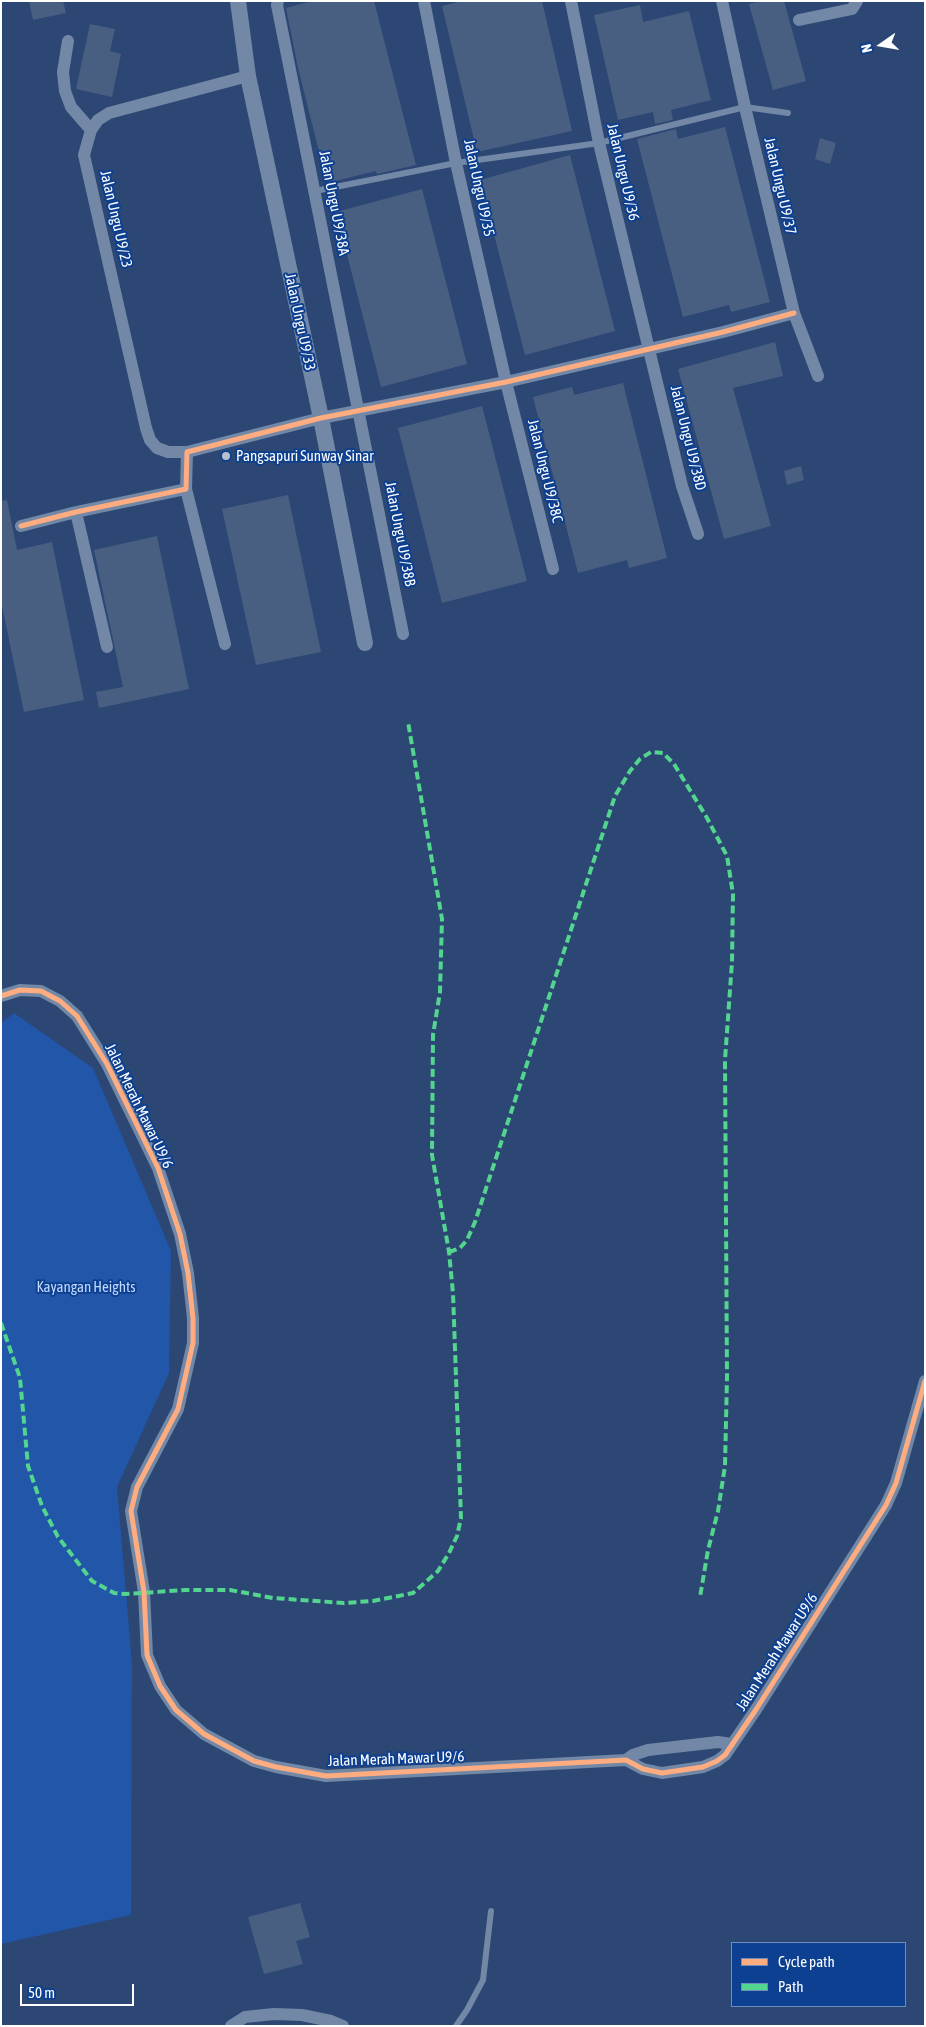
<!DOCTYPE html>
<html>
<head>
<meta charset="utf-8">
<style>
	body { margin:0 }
	#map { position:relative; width:926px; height:2027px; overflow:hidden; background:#2c4773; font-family:"Asap Condensed",sans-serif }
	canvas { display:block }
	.frame { position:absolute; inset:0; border:2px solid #fff; pointer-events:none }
	.legend { position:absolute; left:731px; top:1942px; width:175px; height:65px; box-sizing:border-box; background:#0e4091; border:1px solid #6e8cbd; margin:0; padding:6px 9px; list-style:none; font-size:15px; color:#fff }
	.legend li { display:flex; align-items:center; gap:10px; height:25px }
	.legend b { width:25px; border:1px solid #6e8cbd }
	.north { position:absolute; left:856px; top:20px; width:50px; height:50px; -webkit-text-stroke:4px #0e4091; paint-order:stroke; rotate:257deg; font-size:14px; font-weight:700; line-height:20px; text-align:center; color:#fff }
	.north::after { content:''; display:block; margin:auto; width:18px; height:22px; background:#fff; clip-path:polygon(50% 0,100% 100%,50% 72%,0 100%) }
	.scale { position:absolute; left:20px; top:1984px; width:114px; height:22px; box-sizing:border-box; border:2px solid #fff; border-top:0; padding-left:6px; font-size:15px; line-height:18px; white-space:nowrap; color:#fff; -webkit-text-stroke:4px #0e4091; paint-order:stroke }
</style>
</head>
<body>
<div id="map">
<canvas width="926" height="2027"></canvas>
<div class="frame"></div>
<ul class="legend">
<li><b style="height:6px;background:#ffac80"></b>Cycle path</li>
<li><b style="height:6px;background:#53d58f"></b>Path</li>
</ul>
<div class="north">N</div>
<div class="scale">50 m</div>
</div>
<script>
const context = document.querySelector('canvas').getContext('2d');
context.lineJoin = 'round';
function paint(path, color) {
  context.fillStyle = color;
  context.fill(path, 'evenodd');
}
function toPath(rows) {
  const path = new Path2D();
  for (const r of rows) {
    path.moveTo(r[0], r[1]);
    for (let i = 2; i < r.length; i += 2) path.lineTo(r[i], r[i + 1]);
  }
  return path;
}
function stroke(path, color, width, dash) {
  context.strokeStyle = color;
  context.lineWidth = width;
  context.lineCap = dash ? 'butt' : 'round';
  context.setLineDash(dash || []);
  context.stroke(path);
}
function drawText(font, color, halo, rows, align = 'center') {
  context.font = font + ' "Asap Condensed",sans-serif';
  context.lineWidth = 4;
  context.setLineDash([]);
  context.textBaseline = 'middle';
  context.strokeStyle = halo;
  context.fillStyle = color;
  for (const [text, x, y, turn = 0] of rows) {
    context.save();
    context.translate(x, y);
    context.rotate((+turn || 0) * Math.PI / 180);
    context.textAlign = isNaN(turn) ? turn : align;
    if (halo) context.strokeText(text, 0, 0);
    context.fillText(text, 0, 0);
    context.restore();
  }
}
paint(toPath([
	[14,1013,93,1068,171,1251,169,1373,117,1487,132,1664,131,1915,1,1944,1,1023]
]), '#2256a8');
paint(toPath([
	[29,1,63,1,66,13,33,20],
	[312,1,374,1,416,165,377,174,376,171,327,183,298,68,286,8],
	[461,1,542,1,572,131,477,152,442,6],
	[760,1,784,1,806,81,773,90,749,4],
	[640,5,643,22,689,11,711,100,671,110,673,120,655,124,653,112,618,120,594,15],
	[90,24,115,29,110,51,121,54,112,97,76,89],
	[725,127,770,302,731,312,729,305,683,317,637,139,676,129,678,139],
	[820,138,836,143,830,164,815,159],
	[570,155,615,331,525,355,480,180],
	[422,189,467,364,381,387,336,212],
	[775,342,783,376,733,388,771,526,724,539,678,369],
	[623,383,667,558,629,568,627,560,578,573,533,397,572,387,574,395],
	[482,406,527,581,442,603,398,428],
	[801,466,804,480,787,485,784,471],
	[288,495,321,652,256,665,222,509],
	[7,500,17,550,52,542,84,700,24,712,1,601,1,501],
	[157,536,189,689,99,708,96,692,123,687,94,550],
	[300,1903,310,1937,296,1941,303,1964,264,1974,248,1917]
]), '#495f82');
stroke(toPath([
	[315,191,456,163,599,143,745,107,788,113],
	[456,2026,467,2010,483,1980,491,1911]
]), '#7388a6', 6);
stroke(toPath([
	[278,1,277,5,403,634],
	[424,1,456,163,506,382,553,569],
	[571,1,599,143,682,486,698,534],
	[722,1,745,107,794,313,818,376],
	[799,20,852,9,857,1],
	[68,41,63,72,65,91,71,107,91,130],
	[187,452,168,452,157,448,150,440,146,428,84,155,91,130,98,120,109,113,248,76],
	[186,489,225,644],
	[76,512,107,647],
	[21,526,76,512,186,489,187,452,321,418,506,382,723,332,794,313],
	[1,996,20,990,41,991,60,1001,77,1016,107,1064,158,1168,180,1234,188,1273,193,1318,193,1343,178,1409,137,1487,131,1511,144,1592,147,1655,160,1686,176,1710,204,1734,254,1761,276,1767,326,1776,626,1760,643,1769,662,1773,703,1767,717,1761,725,1755,757,1708,886,1505,896,1483,925,1381],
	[626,1760,633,1755,648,1750,718,1742,731,1744],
	[231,2026,245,2017,274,2014,302,2015,331,2021,343,2026]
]), '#7388a6', 12);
stroke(toPath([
	[238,1,248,76,321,418,365,643]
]), '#7388a6', 16);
stroke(toPath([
	[449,1252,460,1248,467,1240,475,1222,615,796,630,771,640,759,651,752,663,753,674,764,707,818,727,856,733,894,732,962,725,1060,727,1377,725,1466,718,1511,708,1550,700,1597],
	[1,1323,20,1378,28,1466,42,1506,58,1537,92,1581,114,1593,125,1594,186,1590,230,1590,273,1598,344,1603,373,1601,413,1593,438,1571,449,1553,457,1536,461,1518,453,1293,449,1252,432,1155,433,1035,440,992,442,919,408,722]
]), '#53d58f', 4, [8, 4]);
stroke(toPath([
	[21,526,76,512,186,489,187,452,321,418,506,382,723,332,794,313],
	[1,996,20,990,41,991,60,1001,77,1016,107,1064,158,1168,180,1234,188,1273,193,1318,193,1343,178,1409,137,1487,131,1511,144,1592,147,1655,160,1686,176,1710,204,1734,254,1761,276,1767,326,1776,626,1760,643,1769,662,1773,703,1767,717,1761,725,1755,757,1708,886,1505,896,1483,925,1381]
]), '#ffac80', 5);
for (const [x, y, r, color] of [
	[226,456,5,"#b5bfce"]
]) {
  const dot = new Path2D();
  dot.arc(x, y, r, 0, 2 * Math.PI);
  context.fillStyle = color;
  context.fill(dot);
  stroke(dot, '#0e4091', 2);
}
drawText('15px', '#fff', '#0e4091', [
	["Jalan Ungu U9/36",623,172,77],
	["Jalan Ungu U9/37",780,186,77],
	["Jalan Ungu U9/35",479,188,78],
	["Jalan Ungu U9/38A",334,203,79],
	["Jalan Ungu U9/23",116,219,77],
	["Jalan Ungu U9/33",300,322,78],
	["Jalan Ungu U9/38D",688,438,76],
	["Jalan Ungu U9/38C",545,471,76],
	["Jalan Ungu U9/38B",400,534,79],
	["Jalan Merah Mawar U9/6",139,1106,64],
	["Jalan Merah Mawar U9/6",777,1652,-57],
	["Jalan Merah Mawar U9/6",396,1759,-2]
]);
drawText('15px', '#fff', '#0e4091', [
	["Pangsapuri Sunway Sinar",236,456]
], 'left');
drawText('15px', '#c0d8fe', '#0e4091', [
	["Kayangan Heights",86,1287]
]);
</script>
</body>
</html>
